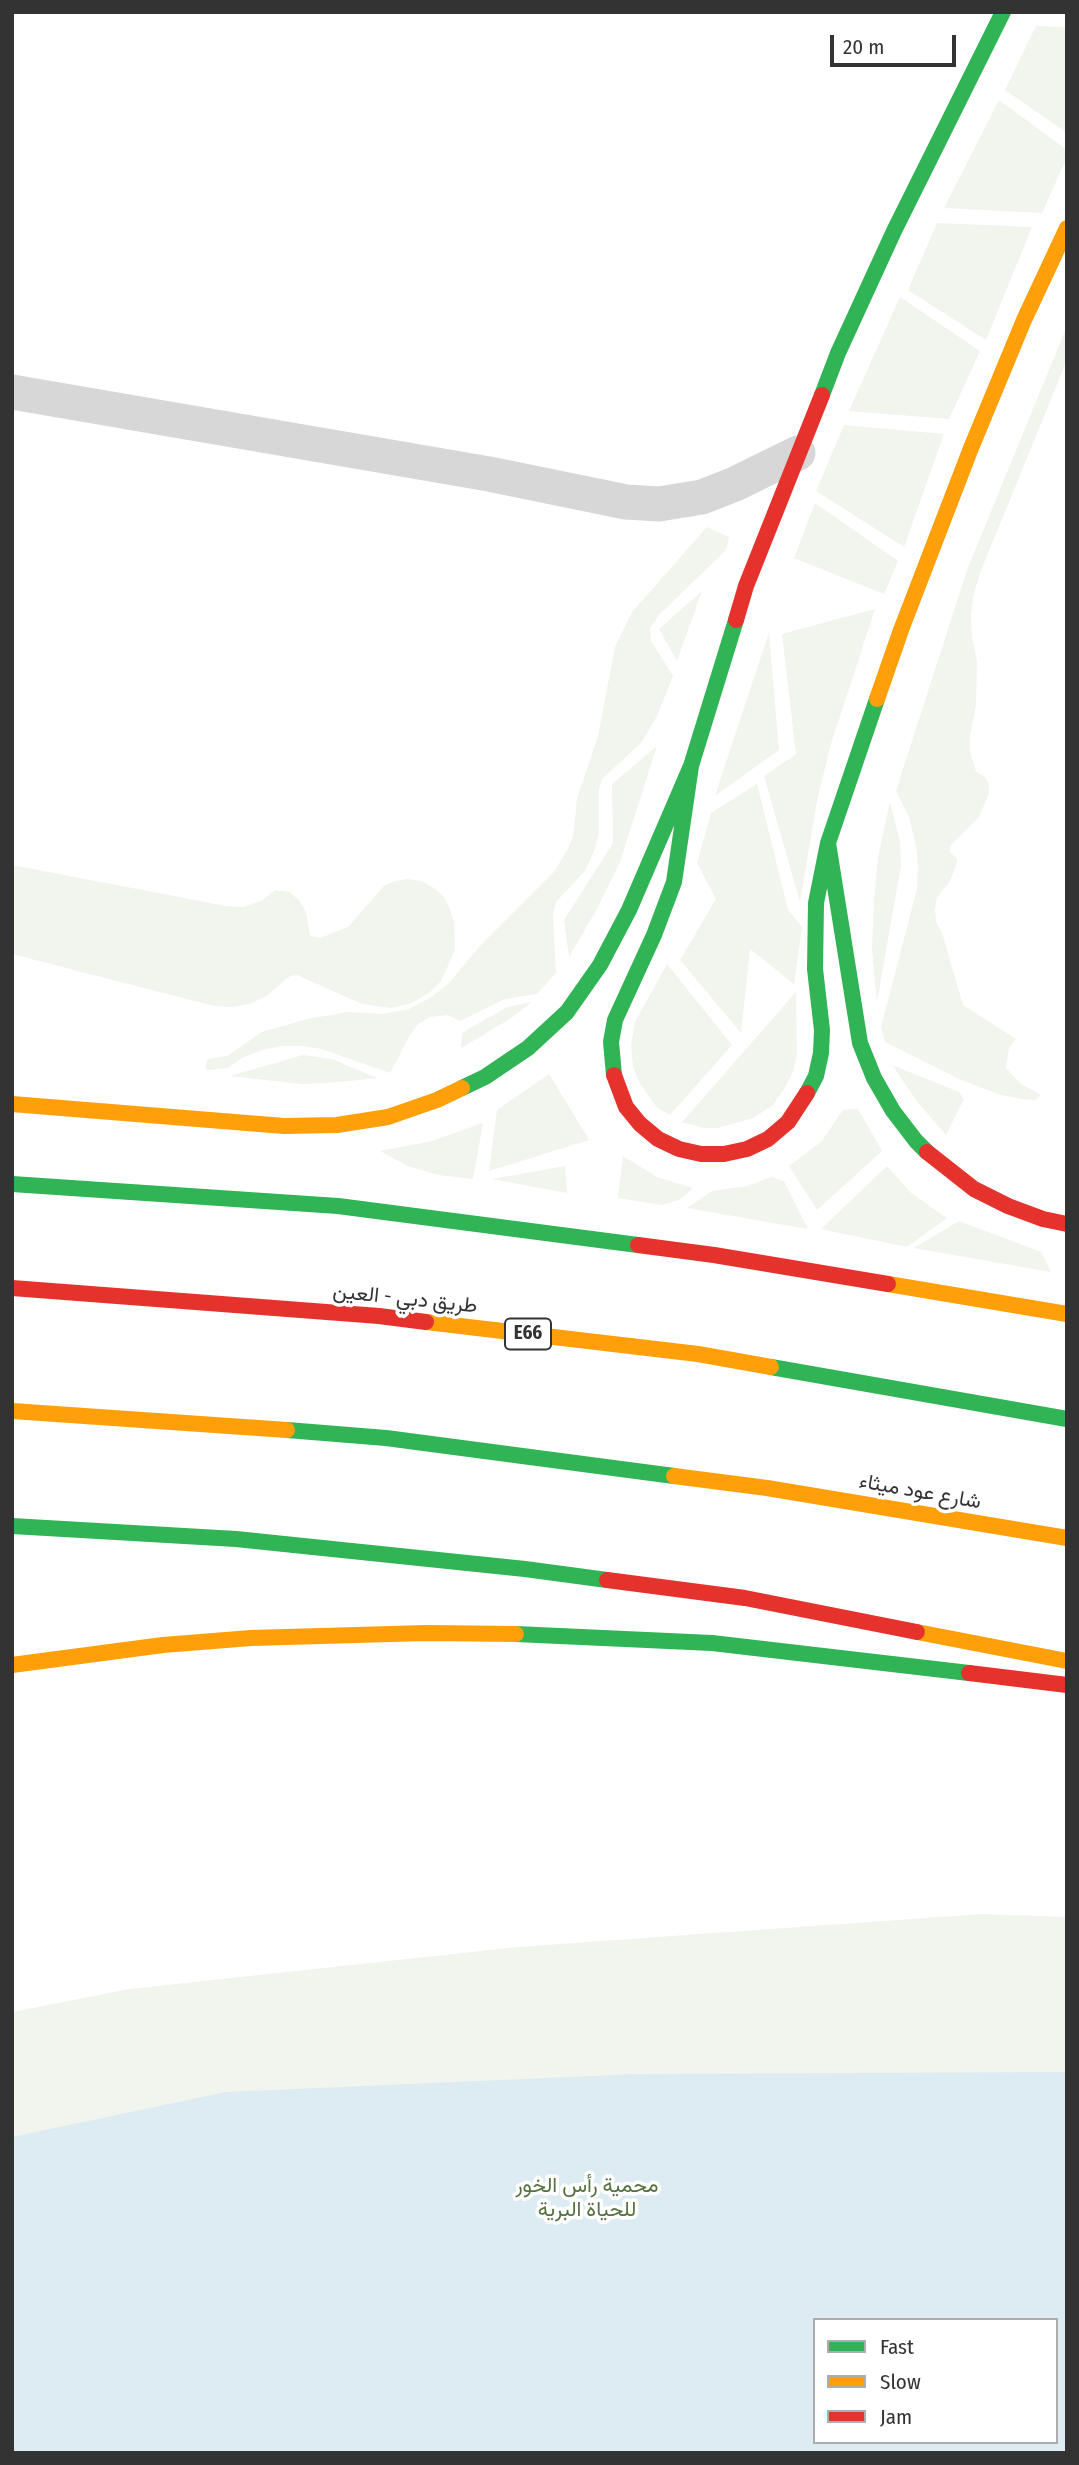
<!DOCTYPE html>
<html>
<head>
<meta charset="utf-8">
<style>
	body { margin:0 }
	#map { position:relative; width:1079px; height:2465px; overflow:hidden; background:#fff; font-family:"Fira Sans Condensed",sans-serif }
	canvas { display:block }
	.frame { position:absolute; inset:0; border:14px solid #333; pointer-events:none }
	.legend { position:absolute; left:813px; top:2318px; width:245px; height:126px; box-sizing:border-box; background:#fff; border:2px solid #adadad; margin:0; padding:9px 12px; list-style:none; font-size:21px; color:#333 }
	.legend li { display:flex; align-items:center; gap:14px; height:35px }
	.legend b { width:35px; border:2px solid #adadad }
	.scale { position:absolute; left:830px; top:35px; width:126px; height:32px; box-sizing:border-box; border:4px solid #333; border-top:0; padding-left:9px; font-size:21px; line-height:24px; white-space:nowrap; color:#333; -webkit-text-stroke:5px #fff; paint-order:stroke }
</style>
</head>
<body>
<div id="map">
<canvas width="1079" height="2465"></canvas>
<div class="frame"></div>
<ul class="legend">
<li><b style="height:9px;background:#30b455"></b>Fast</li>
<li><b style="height:9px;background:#ff9f0a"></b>Slow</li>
<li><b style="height:9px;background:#e5322d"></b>Jam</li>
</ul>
<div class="scale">20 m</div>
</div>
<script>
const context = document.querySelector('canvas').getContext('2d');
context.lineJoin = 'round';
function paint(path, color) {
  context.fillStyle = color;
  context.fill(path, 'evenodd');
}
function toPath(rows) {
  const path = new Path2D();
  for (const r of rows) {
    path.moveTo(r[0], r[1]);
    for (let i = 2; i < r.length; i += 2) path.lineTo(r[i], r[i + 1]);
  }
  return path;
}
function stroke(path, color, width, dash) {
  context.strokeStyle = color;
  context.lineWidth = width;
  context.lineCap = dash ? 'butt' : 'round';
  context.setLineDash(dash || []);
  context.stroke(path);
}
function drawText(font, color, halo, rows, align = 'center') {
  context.font = font + ' "Fira Sans Condensed",Vazirmatn,sans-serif';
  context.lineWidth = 7;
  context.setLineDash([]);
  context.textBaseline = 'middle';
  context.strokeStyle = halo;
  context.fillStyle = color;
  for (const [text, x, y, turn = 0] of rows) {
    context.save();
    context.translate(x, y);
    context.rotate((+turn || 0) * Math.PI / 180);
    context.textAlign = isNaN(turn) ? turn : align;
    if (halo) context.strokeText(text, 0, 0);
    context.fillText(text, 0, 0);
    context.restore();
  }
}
paint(toPath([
	[1036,26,1067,27,1067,133,1005,90],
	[999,100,1067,150,1067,157,1042,213,944,208],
	[937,223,1032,227,986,340,908,290],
	[900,297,980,351,949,419,849,411],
	[1067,326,1067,360,980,573,974,593,971,614,972,637,977,660,976,705,970,736,970,751,976,772,985,777,989,784,989,793,979,817,950,846,950,852,957,859,957,863,950,881,937,898,935,909,936,922,942,933,963,1005,1016,1039,1009,1048,1006,1068,1021,1084,1041,1095,1035,1100,1021,1099,1001,1095,961,1080,885,1042,881,1027,917,889,918,867,916,846,909,817,896,791,967,570],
	[844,425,944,434,904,547,816,491],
	[815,503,898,561,884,594,794,558],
	[707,527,729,537,726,550,659,615,650,628,651,641,673,676,657,716,642,742,602,779,599,789,599,830,595,849,585,871,556,902,553,913,556,973,537,994,505,999,460,1021,447,1015,430,1017,418,1024,410,1035,390,1073,322,1049,302,1046,282,1046,262,1050,244,1057,227,1068,208,1070,205,1067,208,1059,227,1056,262,1032,307,1019,348,1012,383,1014,409,1009,430,998,448,984,479,947,554,872,570,845,574,831,577,798,598,736,615,647,632,612],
	[702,591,677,661,659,629],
	[875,609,830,747,817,801,800,902,764,776,796,754,782,634],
	[769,632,779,750,715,796],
	[657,746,620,862,597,909,569,957,564,920,613,843,612,784],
	[757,784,788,910,802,927,794,984,750,949,741,1033,680,960,716,899,697,863,711,813],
	[890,802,900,842,901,865,877,1002,872,949,874,901,878,857],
	[12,865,226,906,244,907,261,901,275,890,289,892,299,900,306,912,310,936,320,938,348,927,384,886,395,881,407,879,421,881,434,888,444,897,450,909,454,922,455,950,441,981,429,993,411,1003,391,1008,362,1004,297,975,290,976,266,996,250,1004,232,1007,214,1006,12,954],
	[667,964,732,1045,670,1115,657,1108,639,1082,633,1067,631,1045,635,1022],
	[796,992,797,1054,793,1072,784,1089,773,1105,753,1118,718,1128,704,1128,682,1122],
	[532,1002,510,1019,461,1048,462,1033,507,1007],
	[303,1055,332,1059,377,1078,340,1082,302,1084,230,1076],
	[892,1065,959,1092,964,1099,946,1135,916,1100],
	[549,1074,589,1140,489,1171,497,1110],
	[858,1109,882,1151,817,1210,789,1166,821,1142,843,1110],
	[483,1123,473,1179,438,1175,408,1166,380,1151,432,1141],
	[623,1156,657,1177,693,1188,679,1200,662,1205,618,1198],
	[565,1166,567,1193,492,1179],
	[887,1166,911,1193,947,1218,907,1247,821,1229],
	[771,1177,784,1181,808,1229,687,1208,712,1191,747,1186],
	[959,1221,1041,1252,1051,1272,914,1248],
	[982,1914,1067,1917,1067,2453,12,2453,12,2012,130,1989,518,1947],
	[815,2320,1056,2320,1056,2442,815,2442]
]), '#f1f5ed');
paint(toPath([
	[1067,2072,1067,2453,12,2453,12,2137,226,2092,638,2074],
	[815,2320,1056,2320,1056,2442,815,2442]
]), '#ddebf3');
stroke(toPath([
	[12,392,489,474,626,502,659,504,702,497,735,484,798,453]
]), '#d7d7d7', 35);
stroke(toPath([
	[822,395,838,353,894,231,1003,12],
	[828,843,860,1043,874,1078,893,1111,916,1141,927,1152],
	[614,1075,611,1042,615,1020,654,935,674,882,691,766,736,620],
	[462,1088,485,1077,528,1048,567,1012,600,965,629,910,691,766],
	[807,1093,816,1076,821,1053,822,1030,815,969,816,903,828,843,877,699],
	[12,1184,338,1206,638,1245],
	[771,1367,1067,1419],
	[287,1430,386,1438,674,1476],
	[12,1526,236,1539,525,1569,607,1580],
	[516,1634,712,1643,969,1673]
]), '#30b455', 16);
stroke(toPath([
	[877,699,901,630,971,448,1024,320,1067,228],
	[12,1104,284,1126,337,1125,388,1117,437,1100,462,1088],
	[888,1284,1067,1314],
	[426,1322,698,1354,771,1367],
	[12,1411,287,1430],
	[674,1476,767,1488,1067,1538],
	[917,1632,1067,1661],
	[12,1665,163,1645,251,1638,426,1633,516,1634]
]), '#ff9f0a', 16);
stroke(toPath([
	[736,620,746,586,822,395],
	[614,1075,626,1107,640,1124,658,1139,679,1149,701,1154,724,1154,747,1149,768,1139,788,1122,807,1093],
	[927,1152,974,1189,1008,1206,1043,1219,1067,1224],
	[638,1245,714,1255,888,1284],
	[12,1288,379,1316,426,1322],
	[607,1580,745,1598,917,1632],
	[969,1673,1067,1685]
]), '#e5322d', 16);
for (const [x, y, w] of [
	[528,1334,46]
]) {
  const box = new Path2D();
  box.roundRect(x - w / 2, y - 15.5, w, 31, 5);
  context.fillStyle = '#fff';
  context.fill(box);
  stroke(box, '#333', 2);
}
drawText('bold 19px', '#333', null, [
	["E66",528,1334]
]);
drawText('21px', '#333', '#fff', [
	["طريق دبي - العين",405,1299,6],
	["شارع عود ميثاء",920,1492,10]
]);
drawText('21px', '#56703f', '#fff', [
	["محمية رأس الخور",587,2186],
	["للحياة البرية",587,2210]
]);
</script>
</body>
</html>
